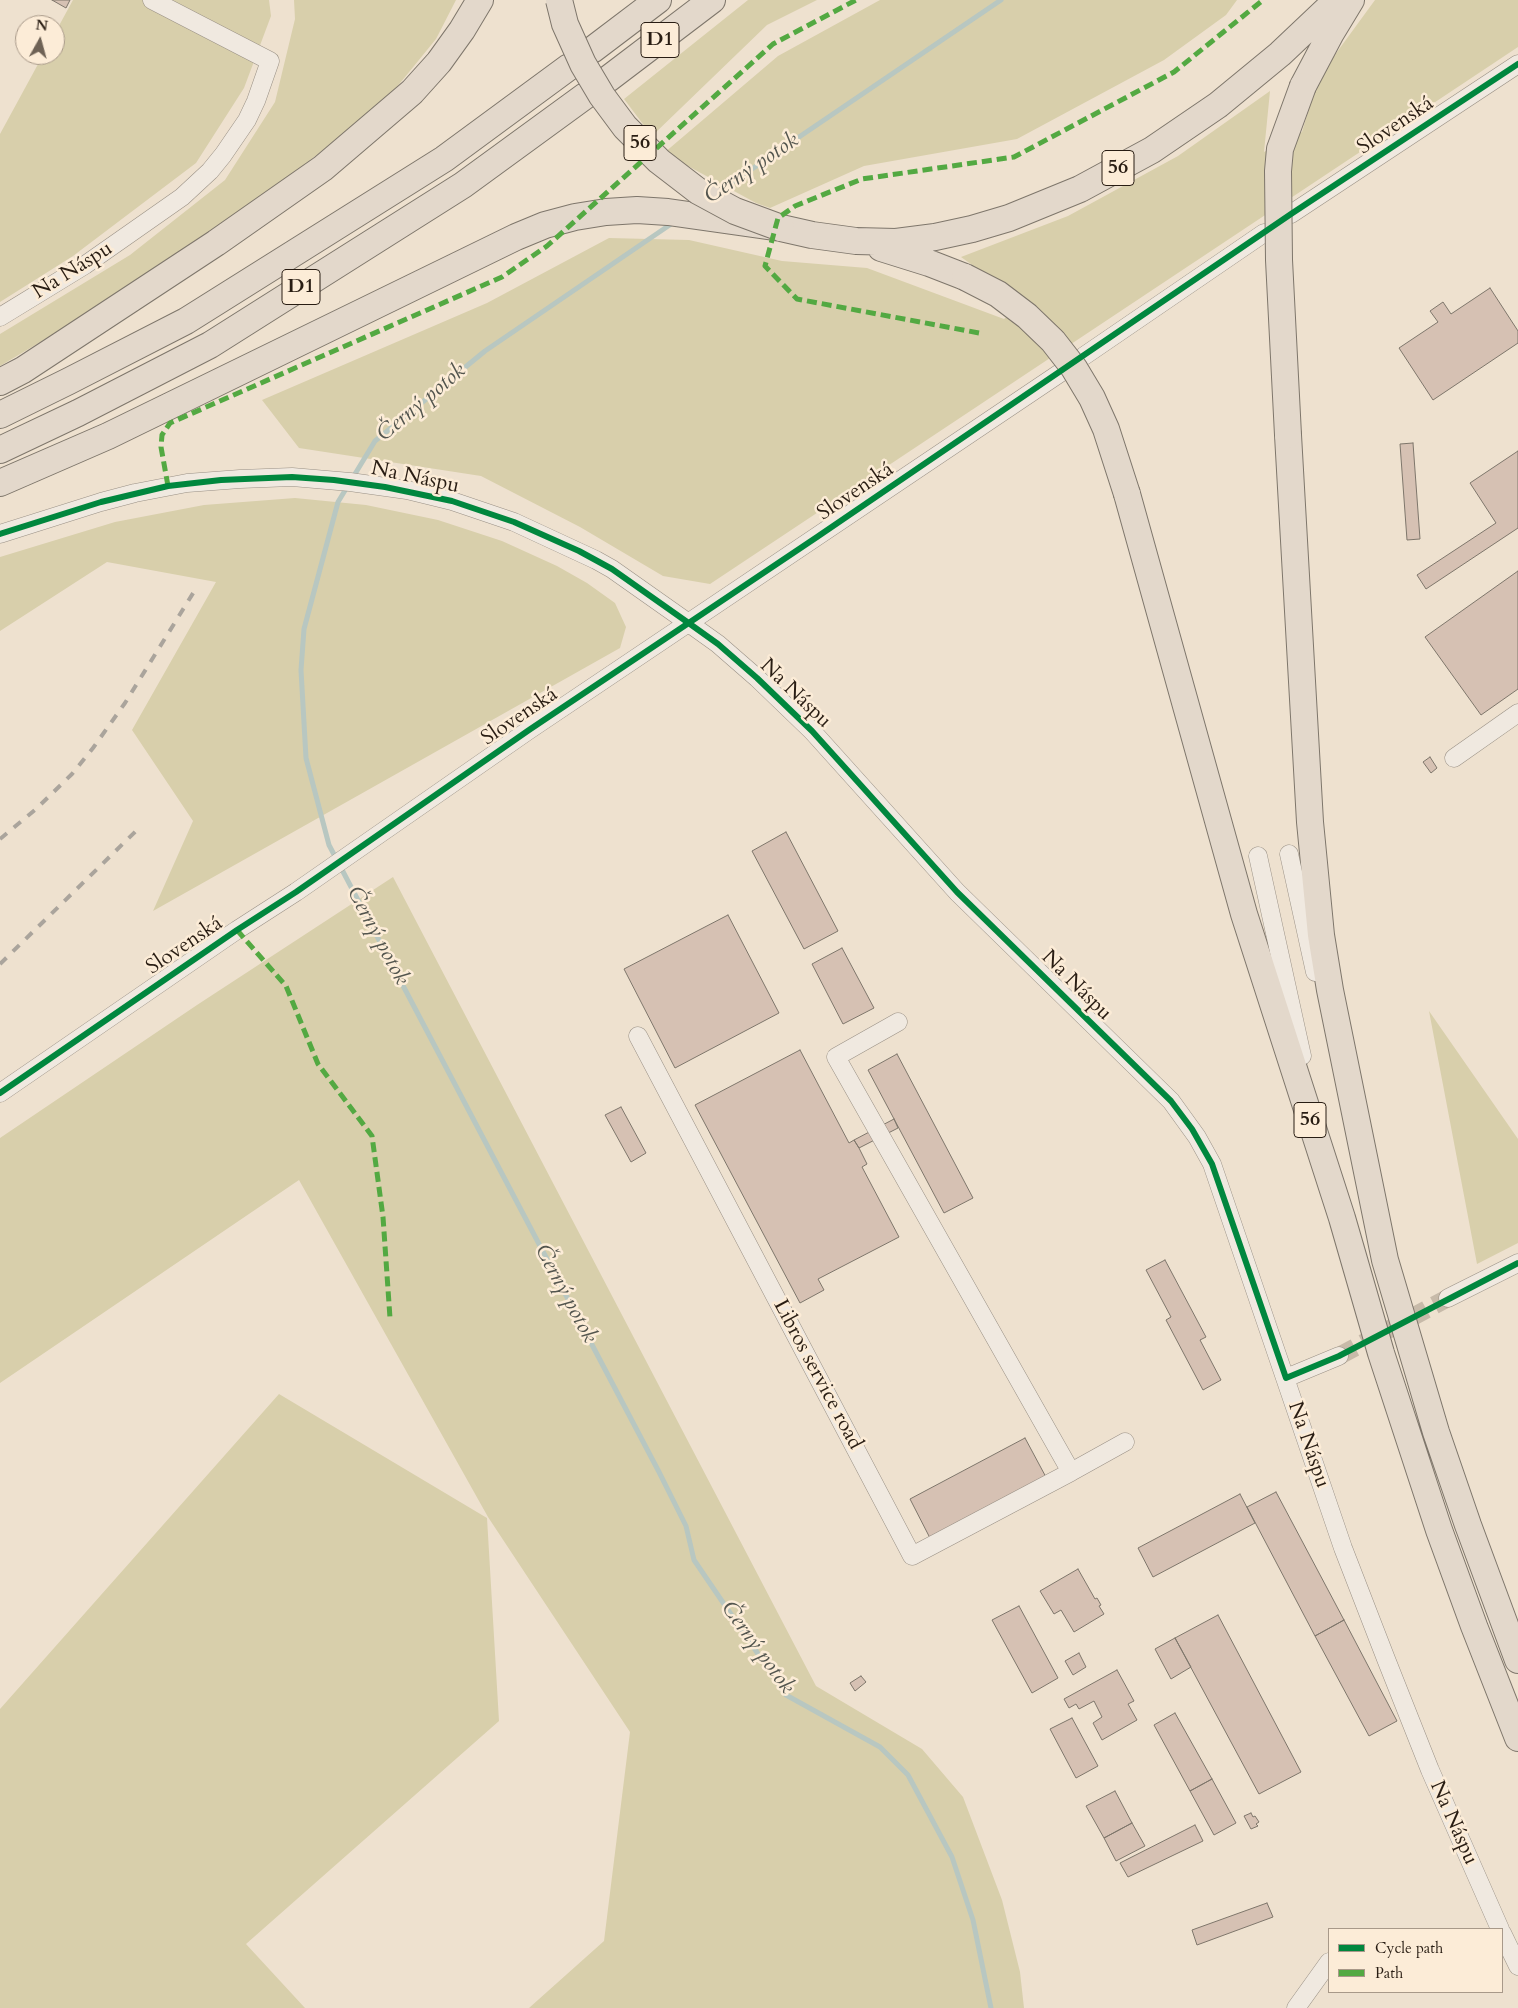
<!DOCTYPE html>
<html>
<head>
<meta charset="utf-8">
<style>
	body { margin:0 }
	#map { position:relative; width:1518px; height:2008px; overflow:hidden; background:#eee1cf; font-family:Cardo,serif }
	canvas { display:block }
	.legend { position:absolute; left:1328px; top:1928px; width:175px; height:65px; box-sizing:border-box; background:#fcecd7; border:1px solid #a89989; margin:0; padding:6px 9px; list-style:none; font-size:15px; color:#291d13 }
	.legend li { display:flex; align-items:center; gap:10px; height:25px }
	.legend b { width:25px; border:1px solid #a89989 }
	.north { position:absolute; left:15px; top:15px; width:50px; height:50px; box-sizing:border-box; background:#fcecd7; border:1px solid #a89989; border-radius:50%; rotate:7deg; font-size:14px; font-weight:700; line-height:20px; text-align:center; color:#291d13 }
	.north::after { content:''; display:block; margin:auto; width:18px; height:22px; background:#6e6255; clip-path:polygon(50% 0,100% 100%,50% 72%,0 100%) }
</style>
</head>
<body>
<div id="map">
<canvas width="1518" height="2008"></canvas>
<ul class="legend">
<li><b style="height:6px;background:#00873e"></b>Cycle path</li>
<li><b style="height:6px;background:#53a942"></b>Path</li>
</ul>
<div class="north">N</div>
</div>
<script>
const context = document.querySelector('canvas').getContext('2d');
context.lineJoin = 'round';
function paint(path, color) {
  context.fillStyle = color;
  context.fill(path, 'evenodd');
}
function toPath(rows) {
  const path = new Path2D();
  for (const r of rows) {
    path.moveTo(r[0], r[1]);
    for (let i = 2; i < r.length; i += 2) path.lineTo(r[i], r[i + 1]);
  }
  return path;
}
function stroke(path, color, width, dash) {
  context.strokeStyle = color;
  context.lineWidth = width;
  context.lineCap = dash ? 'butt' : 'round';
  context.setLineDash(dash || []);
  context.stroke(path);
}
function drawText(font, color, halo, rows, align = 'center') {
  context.font = font + ' Cardo,serif';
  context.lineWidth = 5;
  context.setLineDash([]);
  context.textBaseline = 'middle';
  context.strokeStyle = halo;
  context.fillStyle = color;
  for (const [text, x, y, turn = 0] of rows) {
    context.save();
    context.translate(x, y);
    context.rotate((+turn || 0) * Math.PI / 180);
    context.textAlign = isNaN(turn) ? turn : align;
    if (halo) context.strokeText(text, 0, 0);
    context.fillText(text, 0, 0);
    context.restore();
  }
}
paint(toPath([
	[73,0,269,0,271,16,244,88,196,163,73,256,0,302,0,134,43,55,55,55,55,33],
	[294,0,456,0,436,39,383,104,254,203,141,282,0,366,0,334,130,255,225,180,275,102,295,19],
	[748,0,817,0,767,25,652,136,624,99],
	[880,0,1237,0,1226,15,1164,60,1017,139,864,166,770,208,756,203,664,153,778,56],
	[1375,0,1518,0,1518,47,710,584,663,576,580,527,481,476,299,448,262,400,487,303,609,238,689,240,782,261,867,268,1004,319,1024,302,961,257,1068,216,1178,156,1270,91,1264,152,1302,132,1318,78],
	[295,498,366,505,438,520,502,541,557,566,587,583,615,603,626,627,620,648,153,911,193,821,132,730,216,582,107,562,0,631,0,557,115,522,204,505],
	[393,877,816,1686,922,1749,963,1797,1002,1900,1020,1972,1024,2008,529,2008,604,1941,630,1732,488,1517,299,1180,0,1383,0,1138,197,1005],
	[1429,1011,1518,1139,1518,1243,1477,1264],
	[279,1394,487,1518,499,1721,246,1944,305,2008,0,2008,0,1709]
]), '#d8cfab');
stroke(toPath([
	[718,192,1001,0],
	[674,222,485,351,375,441,338,502,304,629,301,670,306,758,329,845,659,1472,686,1526,694,1560,786,1695,880,1747,908,1775,952,1857,973,1920,991,2008]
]), '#b8c7c1', 5);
const building = toPath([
	[52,0,70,0,66,8,52,0],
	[1490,288,1518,331,1518,343,1433,400,1399,348,1438,322,1430,311,1443,302,1451,314,1490,288],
	[1413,443,1420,539,1407,540,1400,444,1413,443],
	[1518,451,1518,528,1426,589,1417,575,1496,523,1470,483,1518,451],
	[1518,571,1518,689,1481,715,1425,637,1518,571],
	[1430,757,1437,768,1431,773,1423,762,1430,757],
	[786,832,838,931,804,949,752,851,786,832],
	[728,915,779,1013,675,1068,624,969,728,915],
	[842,948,874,1008,843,1024,812,964,842,948],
	[800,1050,849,1143,854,1140,859,1148,867,1164,862,1167,899,1237,818,1279,824,1290,800,1303,695,1105,800,1050],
	[897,1054,973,1198,944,1213,868,1070,897,1054],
	[621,1107,646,1153,631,1162,605,1115,621,1107],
	[894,1119,898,1128,859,1148,854,1140,894,1119],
	[1165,1260,1206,1337,1200,1340,1221,1380,1203,1390,1166,1320,1171,1317,1146,1270,1165,1260],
	[1025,1438,1047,1479,931,1540,910,1499,1025,1438],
	[1276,1492,1344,1620,1315,1636,1247,1507,1276,1492],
	[1240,1494,1255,1523,1153,1577,1138,1548,1240,1494],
	[1078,1569,1095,1599,1097,1598,1101,1605,1099,1606,1104,1614,1074,1632,1061,1610,1054,1614,1040,1591,1078,1569],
	[1019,1606,1058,1678,1032,1693,992,1620,1019,1606],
	[1218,1615,1301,1772,1259,1794,1175,1638,1218,1615],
	[1344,1620,1397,1721,1369,1736,1315,1636,1344,1620],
	[1175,1638,1191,1667,1171,1679,1155,1649,1175,1638],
	[1079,1653,1086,1667,1073,1675,1065,1661,1079,1653],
	[1117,1670,1134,1701,1128,1704,1137,1720,1102,1740,1093,1723,1102,1717,1094,1701,1079,1709,1076,1704,1069,1708,1064,1699,1117,1670],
	[861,1676,866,1682,855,1691,850,1683,861,1676],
	[1175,1713,1212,1779,1190,1791,1154,1725,1175,1713],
	[1072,1718,1098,1766,1076,1778,1050,1729,1072,1718],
	[1212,1779,1236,1823,1214,1835,1190,1791,1212,1779],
	[1115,1791,1132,1823,1104,1838,1086,1806,1115,1791],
	[1251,1813,1253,1817,1255,1816,1259,1822,1256,1824,1258,1826,1251,1829,1244,1816,1251,1813],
	[1132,1823,1145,1846,1116,1861,1104,1838,1132,1823],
	[1195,1825,1203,1841,1128,1877,1120,1863,1195,1825],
	[1267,1903,1273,1917,1197,1945,1192,1930,1267,1903]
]);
paint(building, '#d6c1b3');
stroke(building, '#7e766b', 1);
stroke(toPath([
	[1339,1356,1448,1298]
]), '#c7baa9', 18, [18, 9]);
const minor = toPath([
	[1291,214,1518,64],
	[0,317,85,265,182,197,210,171,223,155,247,120,256,101,270,61,152,0],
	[1084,356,1264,233],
	[0,534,101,502,135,493,187,483,240,479,292,477,350,482,407,490,452,501,514,522,596,560,612,569,690,624,718,644,757,678,812,731,957,892,1171,1101,1197,1137,1212,1164,1343,1548,1386,1659,1430,1770,1500,1929],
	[1454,758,1518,713],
	[1289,854,1315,972],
	[1258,856,1302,1056],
	[898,1022,836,1057,1071,1472,1125,1442],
	[638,1036,912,1556,1071,1472],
	[0,1093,237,930,296,892,529,730,1060,373],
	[1448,1298,1518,1263],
	[1286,1378,1339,1356],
	[1502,1933,1518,1966],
	[1296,2008,1329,1962]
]);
const highway = toPath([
	[592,50,658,0],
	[608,79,712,0],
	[1303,86,1331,33,1351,0],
	[881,248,929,263,965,277],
	[0,382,23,370,216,243,323,168,412,92,439,62,462,30,480,0],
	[0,415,69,381,186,321,444,159,569,67],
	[1288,435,1310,822,1321,935,1330,990,1385,1260,1436,1432,1468,1525,1518,1660],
	[0,450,78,413,210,345,463,185,585,96],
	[0,483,108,436,516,237,545,225,575,217,606,212,637,210,668,212,781,228,812,235,856,241,896,242,935,237,972,229,1009,218,1080,189,1152,150,1218,105,1280,54,1337,0],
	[1127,494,1244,914,1342,1218,1381,1353,1439,1530,1474,1626,1518,1738]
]);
stroke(minor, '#999085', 19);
stroke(highway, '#7e766b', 28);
stroke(minor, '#f0e9e0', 18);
stroke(highway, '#e3d8cb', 26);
stroke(toPath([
	[0,839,36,809,72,774,93,748,125,703,195,590],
	[0,964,137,830]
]), '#aaa49c', 4, [9, 9]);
const highwayBridge = toPath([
	[559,0,565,24,583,64,602,96,625,127,659,161,698,191,735,211,781,228],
	[965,277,998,294,1027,316,1053,341,1074,368,1092,398,1106,429,1127,494],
	[1288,435,1279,260,1278,171,1280,149,1303,86]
]);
stroke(highwayBridge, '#7e766b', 28, []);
stroke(highwayBridge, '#e3d8cb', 26);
stroke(toPath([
	[979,333,797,299,765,266,778,218,795,206,862,179,1014,157,1174,72,1263,0],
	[168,486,161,447,162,435,170,423,502,277,547,246,773,44,856,0],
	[237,930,286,986,318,1064,372,1136,383,1217,390,1318]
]), '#53a942', 5, [10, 5]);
stroke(toPath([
	[0,534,101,502,168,486,221,480,292,477,334,480,385,487,452,501,514,522,579,551,612,569,690,624,718,644,757,678,812,731,957,892,1171,1101,1192,1129,1212,1164,1286,1378,1339,1356,1518,1263],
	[0,1093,237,930,296,892,529,730,817,537,1291,214,1518,64]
]), '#00873e', 6);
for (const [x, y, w] of [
	[660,40,38],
	[640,143,32],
	[1118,168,32],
	[301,287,38],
	[1310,1120,32]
]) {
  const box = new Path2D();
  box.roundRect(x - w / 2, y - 17.5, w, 35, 4);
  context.fillStyle = '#fcecd7';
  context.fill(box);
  stroke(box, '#291d13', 1);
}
drawText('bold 20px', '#291d13', null, [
	["D1",660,40],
	["56",640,143],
	["56",1118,168],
	["D1",301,287],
	["56",1310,1120]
]);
drawText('21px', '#291d13', '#fcecd7', [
	["Slovenská",1396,126,-34],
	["Na Náspu",73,271,-32],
	["Na Náspu",415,478,12],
	["Slovenská",856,492,-34],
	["Na Náspu",795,694,44],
	["Slovenská",520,717,-34],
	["Slovenská",185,946,-34],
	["Na Náspu",1076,986,45],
	["Libros service road",817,1375,62],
	["Na Náspu",1308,1445,71],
	["Na Náspu",1453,1823,66]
]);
drawText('italic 22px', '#53554e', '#fcecd7', [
	["Černý potok",752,169,-34],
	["Černý potok",422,403,-40],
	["Černý potok",377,936,62],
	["Černý potok",565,1294,62],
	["Černý potok",757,1648,54]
]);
</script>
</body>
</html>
